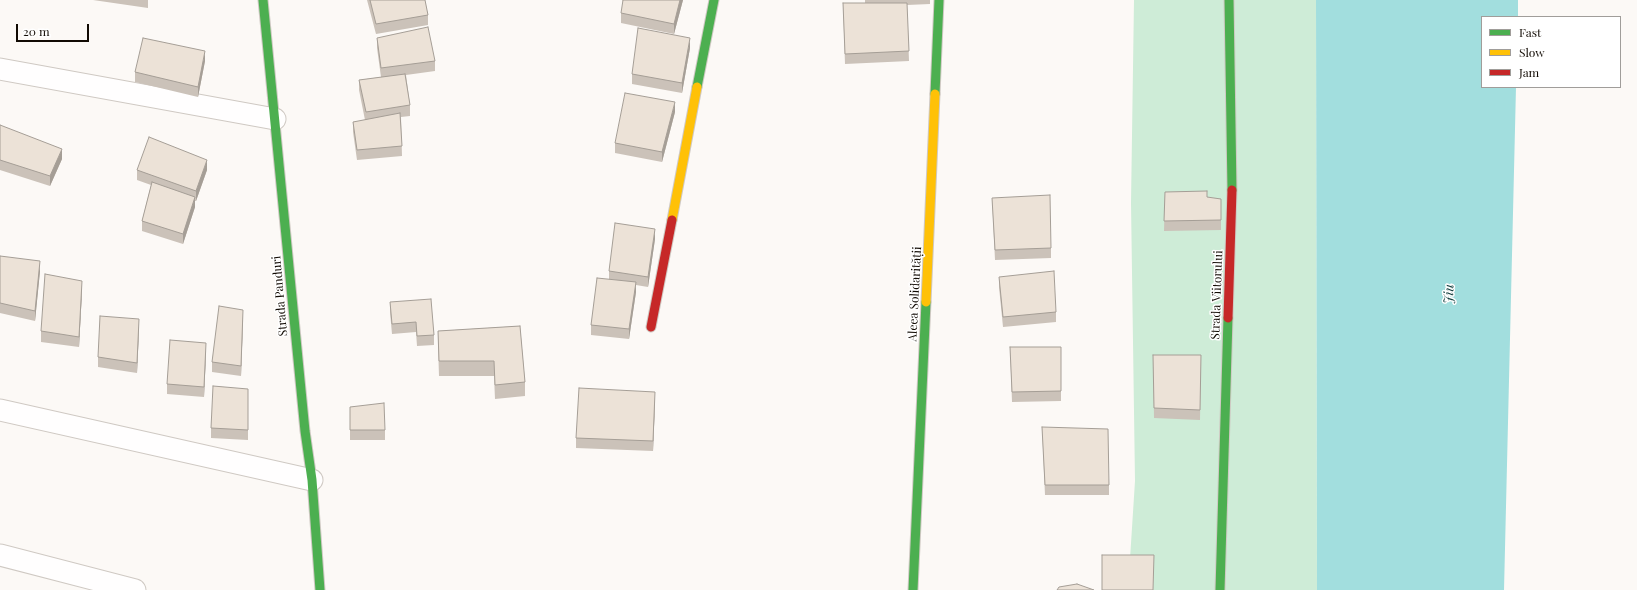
<!DOCTYPE html>
<html>
<head>
<meta charset="utf-8">
<style>
	body { margin:0 }
	#map { position:relative; width:1637px; height:590px; overflow:hidden; background:#fcf9f6; font-family:"Playfair Display",serif }
	canvas { display:block }
	.legend { position:absolute; left:1481px; top:16px; width:140px; height:72px; box-sizing:border-box; background:#fff; border:1px solid #a09d9a; margin:0; padding:5px 7px; list-style:none; font-size:12px; color:#110a03 }
	.legend li { display:flex; align-items:center; gap:8px; height:20px }
	.legend b { width:20px; border:1px solid #a09d9a }
	.scale { position:absolute; left:16px; top:24px; width:73px; height:18px; box-sizing:border-box; border:2px solid #110a03; border-top:0; padding-left:5px; font-size:12px; line-height:14px; white-space:nowrap; color:#110a03; -webkit-text-stroke:3px #fff; paint-order:stroke }
</style>
</head>
<body>
<div id="map">
<canvas width="1637" height="590"></canvas>
<ul class="legend">
<li><b style="height:5px;background:#4caf50"></b>Fast</li>
<li><b style="height:5px;background:#ffc107"></b>Slow</li>
<li><b style="height:5px;background:#c62828"></b>Jam</li>
</ul>
<div class="scale">20 m</div>
</div>
<script>
const context = document.querySelector('canvas').getContext('2d');
context.lineJoin = 'round';
function paint(path, color) {
  context.fillStyle = color;
  context.fill(path, 'evenodd');
}
function toPath(rows) {
  const path = new Path2D();
  for (const r of rows) {
    path.moveTo(r[0], r[1]);
    for (let i = 2; i < r.length; i += 2) path.lineTo(r[i], r[i + 1]);
  }
  return path;
}
function stroke(path, color, width, dash) {
  context.strokeStyle = color;
  context.lineWidth = width;
  context.lineCap = dash ? 'butt' : 'round';
  context.setLineDash(dash || []);
  context.stroke(path);
}
function drawText(font, color, halo, rows, align = 'center') {
  context.font = font + ' "Playfair Display",serif';
  context.lineWidth = 3;
  context.setLineDash([]);
  context.textBaseline = 'middle';
  context.strokeStyle = halo;
  context.fillStyle = color;
  for (const [text, x, y, turn = 0] of rows) {
    context.save();
    context.translate(x, y);
    context.rotate((+turn || 0) * Math.PI / 180);
    context.textAlign = isNaN(turn) ? turn : align;
    if (halo) context.strokeText(text, 0, 0);
    context.fillText(text, 0, 0);
    context.restore();
  }
}
paint(toPath([
	[1134,0,1316,0,1317,590,1128,590,1135,481,1131,203]
]), '#ceecd7');
paint(toPath([
	[1316,0,1518,0,1518,17,1482,17,1482,87,1516,87,1504,590,1317,590]
]), '#a2dede');
const street = toPath([
	[0,69,275,119],
	[0,410,312,480],
	[0,555,135,590]
]);
const fast = toPath([
	[263,0,305,431,312,480,320,590],
	[1229,0,1232,190],
	[697,87,714,0],
	[935,94,939,0],
	[913,590,926,302],
	[1220,590,1228,318]
]);
const slow = toPath([
	[672,220,697,87],
	[926,302,935,94]
]);
const jam = toPath([
	[1228,318,1232,190],
	[651,327,672,220]
]);
stroke(street, '#cfc9c3', 23);
stroke(fast, '#cfc9c3', 11);
stroke(slow, '#cfc9c3', 11);
stroke(jam, '#cfc9c3', 11);
stroke(street, '#fffefe', 21);
stroke(fast, '#4caf50', 9);
stroke(slow, '#ffc107', 9);
stroke(jam, '#c62828', 9);
paint(toPath([
	[93,0,148,0,148,8],
	[367,0,425,0,428,15,428,25,376,34],
	[683,0,674,34,621,23,621,13],
	[865,0,930,0,930,4,907,5,909,61,845,64,843,3,865,3],
	[377,38,435,61,435,71,406,75,410,105,410,116,401,117,402,156,357,160,353,132,353,122,365,120,359,90,359,80,381,77,377,48],
	[690,48,682,93,632,84,632,74],
	[205,61,198,97,135,82,135,72],
	[675,112,662,162,615,153,615,143],
	[0,125,62,159,50,186,0,170],
	[137,170,207,170,196,201,195,201,195,207,183,244,142,231,142,221,151,185,137,180],
	[1165,192,1221,199,1221,230,1164,231],
	[992,198,1051,248,1051,258,995,260],
	[655,239,648,287,636,285,636,292,629,339,591,335,591,325,609,279,609,271],
	[0,256,40,271,35,321,0,313],
	[999,277,1056,312,1056,322,1003,327,999,287],
	[82,291,79,347,41,342,41,331],
	[390,302,434,335,434,345,417,346,416,332,392,334,390,312],
	[243,320,241,376,212,372,212,362],
	[520,326,525,382,525,396,495,399,494,376,439,376,438,345,438,331],
	[139,329,137,373,98,367,98,357],
	[1010,347,1061,347,1061,401,1012,402],
	[206,353,204,397,167,394,167,384],
	[1153,355,1201,355,1200,420,1154,418],
	[248,389,248,440,211,438,211,428],
	[655,402,653,451,576,448,576,438],
	[350,407,385,430,385,440,350,440],
	[1042,427,1109,485,1109,495,1045,495]
]), '#cbc2b9');
paint(toPath([
	[680,0,683,0,674,34,674,24],
	[690,38,690,48,682,93,682,83],
	[205,51,205,61,198,97,198,87],
	[675,102,675,112,662,162,662,152],
	[62,149,62,159,50,186,50,176],
	[207,160,207,170,196,201,196,191],
	[195,197,195,207,183,244,183,234],
	[655,229,655,239,648,287,648,277],
	[40,261,40,271,35,321,35,311],
	[82,281,82,291,79,347,79,337],
	[636,282,636,292,629,339,629,329],
	[243,310,243,320,241,376,241,366],
	[139,319,139,329,137,373,137,363],
	[206,343,206,353,204,397,204,387],
	[655,392,655,402,653,451,653,441]
]), '#a59e96');
const building = toPath([
	[370,0,425,0,428,15,376,24,370,0],
	[623,0,680,0,674,24,621,13,623,0],
	[843,3,907,3,909,51,845,54,843,3],
	[428,27,435,61,381,68,377,38,428,27],
	[638,28,690,38,682,83,632,74,638,28],
	[143,38,205,51,198,87,135,72,143,38],
	[405,74,410,105,366,112,359,80,405,74],
	[625,93,675,102,662,152,615,143,625,93],
	[400,113,402,146,357,150,353,122,400,113],
	[0,125,62,149,50,176,0,160,0,125],
	[149,137,207,160,196,191,137,170,149,137],
	[152,182,195,197,183,234,142,221,152,182],
	[1207,191,1207,197,1221,199,1221,220,1164,221,1165,192,1207,191],
	[1050,195,1051,248,995,250,992,198,1050,195],
	[615,223,655,229,648,277,609,271,615,223],
	[0,256,40,261,35,311,0,303,0,256],
	[1054,271,1056,312,1003,317,999,277,1054,271],
	[45,274,82,281,79,337,41,331,45,274],
	[597,278,636,282,629,329,591,325,597,278],
	[431,299,434,335,417,336,416,322,392,324,390,302,431,299],
	[219,306,243,310,241,366,212,362,219,306],
	[100,316,139,319,137,363,98,357,100,316],
	[520,326,525,382,495,385,494,361,439,361,438,331,520,326],
	[170,340,206,343,204,387,167,384,170,340],
	[1010,347,1061,347,1061,391,1012,392,1010,347],
	[1153,355,1201,355,1200,410,1154,408,1153,355],
	[213,386,248,389,248,430,211,428,213,386],
	[579,388,655,392,653,441,576,438,579,388],
	[384,403,385,430,350,430,350,407,384,403],
	[1042,427,1108,429,1109,485,1045,485,1042,427],
	[1102,555,1154,555,1153,590,1102,590,1102,555],
	[1077,584,1094,590,1057,590,1059,587,1077,584]
]);
paint(building, '#ece2d7');
stroke(building, '#a59e96', 1);
drawText('12px', '#110a03', '#fff', [
	["Aleea Solidarității",915,294,-87],
	["Strada Viitorului",1217,295,-88],
	["Strada Panduri",280,296,-95]
]);
drawText('italic 13px', '#174141', '#fff', [
	["Jiu",1449,294,-88]
]);
</script>
</body>
</html>
